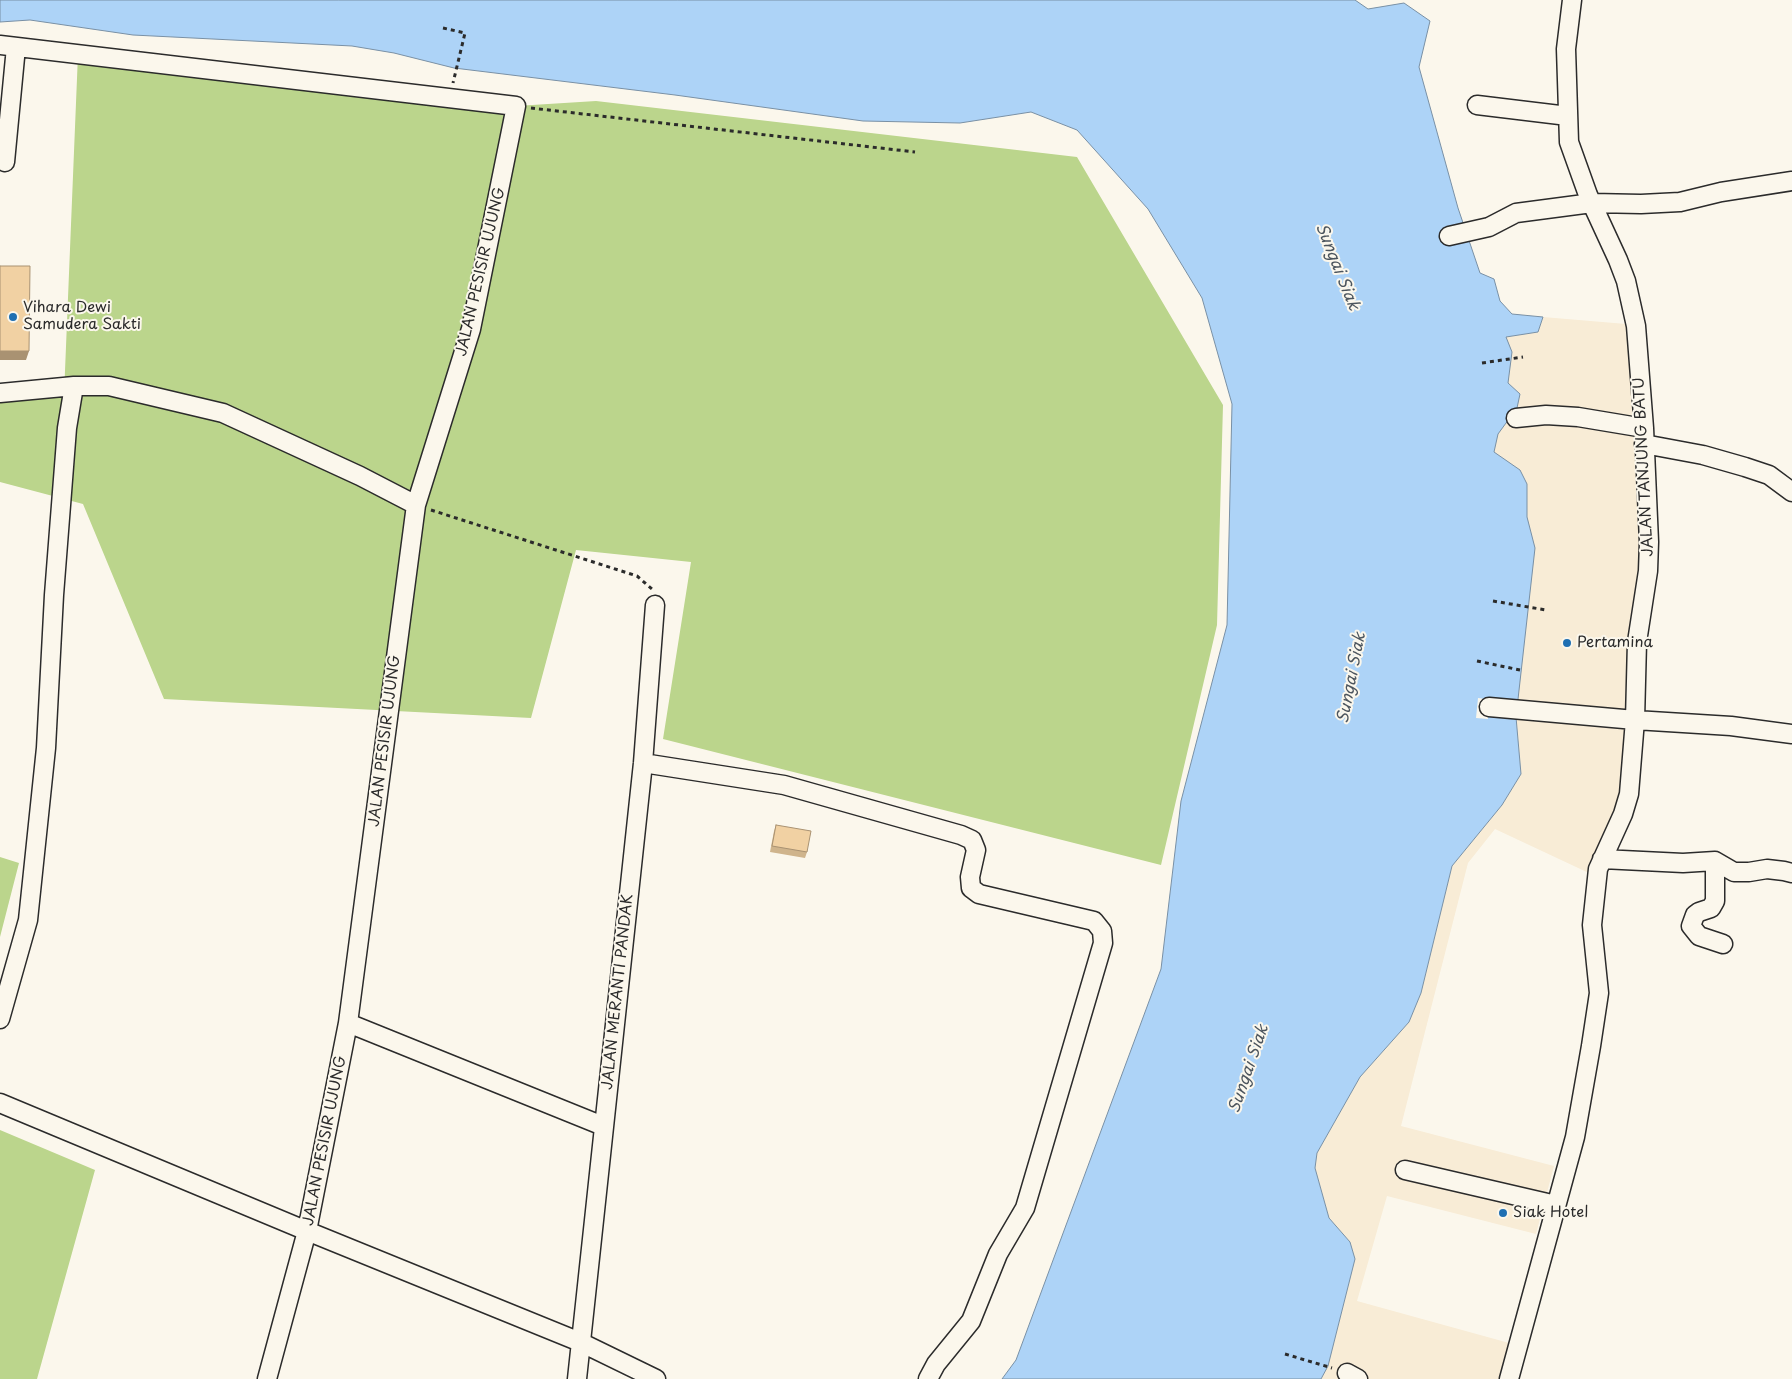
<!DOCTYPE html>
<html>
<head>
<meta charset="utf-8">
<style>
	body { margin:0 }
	canvas { display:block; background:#fbf7ec }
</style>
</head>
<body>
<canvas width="1792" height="1379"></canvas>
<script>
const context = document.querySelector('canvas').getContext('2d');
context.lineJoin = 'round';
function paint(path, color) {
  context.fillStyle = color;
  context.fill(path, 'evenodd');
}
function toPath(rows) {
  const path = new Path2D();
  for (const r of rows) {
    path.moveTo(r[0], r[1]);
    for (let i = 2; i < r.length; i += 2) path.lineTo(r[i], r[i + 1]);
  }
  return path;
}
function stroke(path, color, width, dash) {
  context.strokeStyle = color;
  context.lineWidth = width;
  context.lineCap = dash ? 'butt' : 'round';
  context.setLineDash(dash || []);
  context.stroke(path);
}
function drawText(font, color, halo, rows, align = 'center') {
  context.font = font + ' "Playpen Sans",sans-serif';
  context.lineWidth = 4;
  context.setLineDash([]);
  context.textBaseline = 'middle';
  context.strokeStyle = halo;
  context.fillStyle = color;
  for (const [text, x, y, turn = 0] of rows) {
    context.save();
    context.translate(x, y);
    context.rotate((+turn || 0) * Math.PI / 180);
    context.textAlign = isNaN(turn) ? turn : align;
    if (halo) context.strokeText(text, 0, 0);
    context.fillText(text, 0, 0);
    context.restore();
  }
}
paint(toPath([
	[1543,317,1638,325,1648,512,1622,794,1591,874,1495,829,1468,863,1401,1126,1554,1166,1536,1234,1387,1196,1357,1301,1520,1346,1511,1379,1321,1379,1328,1366,1355,1259,1350,1242,1329,1218,1315,1168,1317,1153,1360,1077,1409,1022,1421,993,1452,866,1502,805,1521,774,1494,452,1506,337,1538,332]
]), '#f8ecd6');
paint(toPath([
	[78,54,516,106,596,101,1077,157,1223,405,1217,625,1161,865,663,739,691,562,576,550,531,718,164,699,83,504,0,482,0,402,64,395],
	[0,857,19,863,0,937],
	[0,1130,95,1170,37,1379,0,1379]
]), '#bbd58c');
const water = toPath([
	[0,0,1355,0,1368,9,1404,3,1430,21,1419,67,1458,208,1480,273,1494,279,1500,301,1512,314,1543,317,1538,332,1506,337,1512,352,1508,383,1520,394,1517,408,1498,434,1494,452,1520,470,1527,484,1527,517,1535,548,1516,717,1521,774,1502,805,1452,866,1421,993,1409,1022,1360,1077,1317,1153,1315,1168,1329,1218,1350,1242,1355,1259,1328,1366,1321,1379,1002,1379,1016,1360,1161,969,1181,801,1227,625,1232,404,1202,298,1148,209,1077,130,1031,112,960,123,863,121,675,95,454,68,394,53,352,46,133,35,30,20,0,22,0,0]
]);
paint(water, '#add3f7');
stroke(water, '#7990a5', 1);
paint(toPath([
	[1478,698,1517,703,1488,714,1488,719,1476,718]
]), '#fbf7ec');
const minor = toPath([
	[0,45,516,106,471,329,416,505,348,1023,307,1231,267,1379],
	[1477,105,1568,116],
	[5,162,16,47],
	[1449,236,1489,227,1516,213,1592,203,1641,204,1680,202,1721,192,1792,181],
	[0,393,74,386,109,386,223,413,360,476,416,505],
	[1516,418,1546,415,1578,417,1644,428],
	[1644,444,1703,455,1745,467,1769,475,1792,492],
	[1489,707,1635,720,1731,726,1792,734],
	[643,763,784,785,961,835,972,840,976,850,970,877,971,888,979,894,1094,921,1102,931,1103,943,1025,1208,998,1254,971,1321,936,1364,928,1379],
	[1602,859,1683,863,1715,861,1734,872,1749,872,1767,869,1784,871,1792,873],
	[1715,861,1715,901,1711,908,1699,912,1695,915,1691,926,1699,936,1723,944],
	[0,1019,28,920,46,748,54,595,67,428,74,386],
	[348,1023,603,1126],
	[0,1103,307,1231,580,1342,656,1379],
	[1405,1170,1556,1205],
	[1347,1373,1358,1379],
	[577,1379,643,763,655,605],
	[1509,1379,1575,1137,1591,1046,1599,993,1592,925,1598,869,1623,814,1629,794,1635,720,1637,642,1648,571,1649,542,1644,428,1636,326,1626,281,1618,260,1588,195,1569,142,1566,49,1572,0]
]);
stroke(minor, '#2b2b2b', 21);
stroke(toPath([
	[443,28,465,33,453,83],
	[531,108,915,152],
	[1482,363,1523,357],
	[431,510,637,576,652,589],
	[1493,601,1546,610],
	[1477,661,1520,670],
	[1285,1354,1332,1368]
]), '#2b2b2b', 3, [4, 4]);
stroke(minor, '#fbf7ec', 18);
paint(toPath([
	[776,825,807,852,805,858,770,852,774,831]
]), '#cfb48c');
paint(toPath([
	[0,351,29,351,26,360,0,360]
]), '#a99272');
const building = toPath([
	[0,266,30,266,29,351,0,351,0,266],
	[776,825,811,831,807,852,772,846,776,825]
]);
paint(building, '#f1d1a3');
stroke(building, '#a99272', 1);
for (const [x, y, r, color] of [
	[13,317,5,"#1f6fb2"],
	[1567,643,5,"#1f6fb2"],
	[1503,1213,5,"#1f6fb2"]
]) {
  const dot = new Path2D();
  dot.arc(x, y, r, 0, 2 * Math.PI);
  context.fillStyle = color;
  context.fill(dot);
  stroke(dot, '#fbf7ec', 2);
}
drawText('15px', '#2b2b2b', '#fbf7ec', [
	["JALAN PESISIR UJUNG",481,272,-77],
	["JALAN TANJUNG BATU",1644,467,-93],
	["JALAN PESISIR UJUNG",385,741,-83],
	["JALAN MERANTI PANDAK",618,992,-84],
	["JALAN PESISIR UJUNG",325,1141,-79]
]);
drawText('15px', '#2b2b2b', '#fbf7ec', [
	["Vihara Dewi",23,308],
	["Samudera Sakti",23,325],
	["Pertamina",1577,643],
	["Siak Hotel",1513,1213]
], 'left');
drawText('italic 16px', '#4c555e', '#fbf7ec', [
	["Sungai Siak",1337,267,68],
	["Sungai Siak",1352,678,-79],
	["Sungai Siak",1249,1069,-71]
]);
</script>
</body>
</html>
